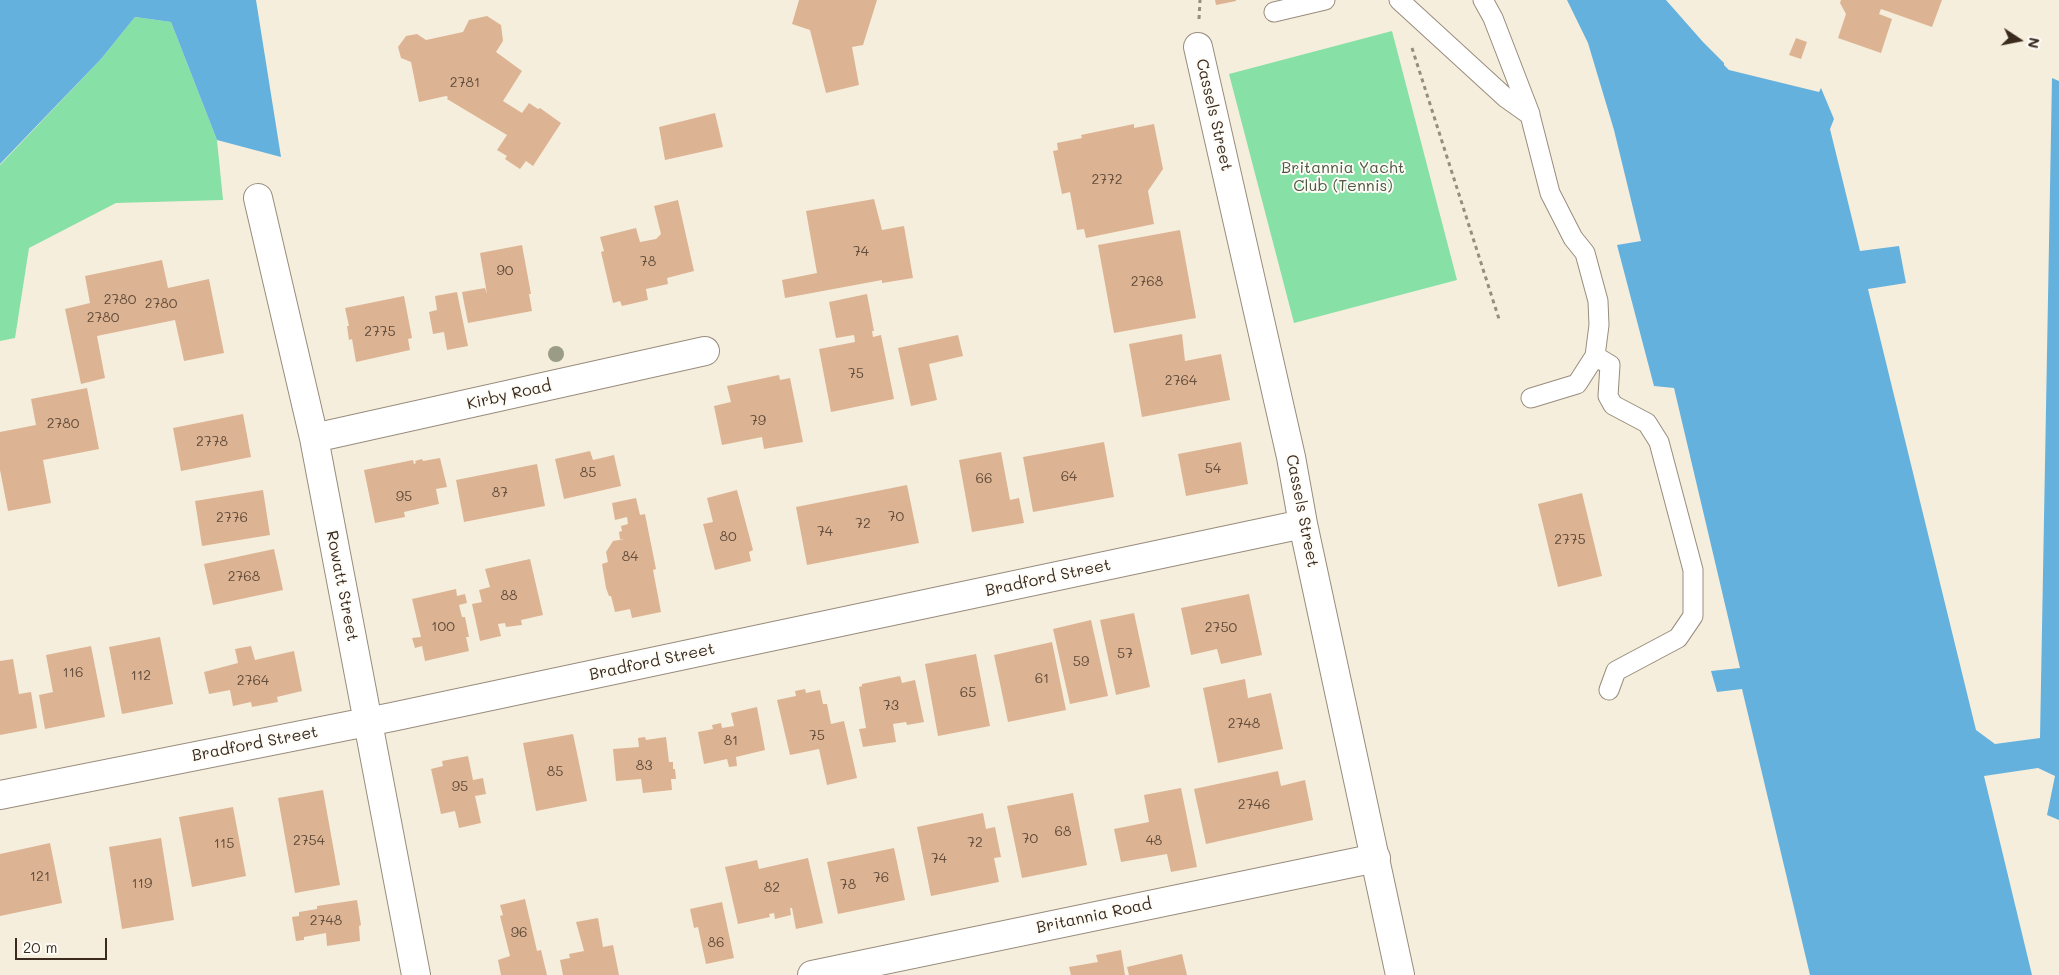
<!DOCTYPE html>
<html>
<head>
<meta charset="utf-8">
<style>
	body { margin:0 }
	#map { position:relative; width:2059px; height:975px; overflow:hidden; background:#f6eedc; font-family:Mali,sans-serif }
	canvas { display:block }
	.north { position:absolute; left:1994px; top:15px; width:50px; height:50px; -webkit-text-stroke:4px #fdfcf7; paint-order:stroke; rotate:101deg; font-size:14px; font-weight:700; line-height:20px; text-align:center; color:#3b2a1e }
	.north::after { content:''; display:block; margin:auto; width:18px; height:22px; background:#3b2a1e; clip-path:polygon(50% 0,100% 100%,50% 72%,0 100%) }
	.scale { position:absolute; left:15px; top:938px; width:92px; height:22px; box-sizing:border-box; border:2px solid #3b2a1e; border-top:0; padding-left:6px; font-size:15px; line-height:18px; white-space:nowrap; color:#3b2a1e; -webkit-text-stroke:4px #fdfcf7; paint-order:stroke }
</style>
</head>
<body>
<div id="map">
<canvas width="2059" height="975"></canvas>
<div class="north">N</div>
<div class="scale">20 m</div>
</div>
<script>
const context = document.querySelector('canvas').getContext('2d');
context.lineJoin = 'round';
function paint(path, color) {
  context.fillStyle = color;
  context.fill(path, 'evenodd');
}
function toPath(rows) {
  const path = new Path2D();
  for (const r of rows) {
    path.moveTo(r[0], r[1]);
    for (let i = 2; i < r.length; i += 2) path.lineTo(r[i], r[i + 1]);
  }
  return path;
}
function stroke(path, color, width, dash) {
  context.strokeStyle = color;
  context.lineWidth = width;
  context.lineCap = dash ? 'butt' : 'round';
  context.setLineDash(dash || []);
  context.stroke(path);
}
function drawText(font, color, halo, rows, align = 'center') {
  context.font = font + ' Mali,sans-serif';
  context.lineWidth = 4;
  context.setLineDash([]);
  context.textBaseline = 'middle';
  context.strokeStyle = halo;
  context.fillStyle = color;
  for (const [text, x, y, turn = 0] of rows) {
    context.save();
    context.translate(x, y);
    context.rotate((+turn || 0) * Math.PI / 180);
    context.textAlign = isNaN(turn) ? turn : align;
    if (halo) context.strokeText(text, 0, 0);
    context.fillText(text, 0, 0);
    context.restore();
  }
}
paint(toPath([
	[135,17,171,22,217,140,223,200,116,203,29,248,15,338,0,341,0,165,101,59],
	[1392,31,1457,280,1294,323,1229,74]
]), '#87e0a5');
paint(toPath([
	[0,0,256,0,281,157,217,140,171,22,135,17,101,59,0,164],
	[1567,0,1666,0,1703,42,1724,63,1724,65,1729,70,1819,92,1821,88,1834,119,1830,129,1860,251,1899,246,1906,283,1868,289,1976,730,1995,744,2040,738,2052,78,2059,81,2059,820,2047,815,2055,776,2038,768,1984,776,2032,975,1810,975,1742,689,1717,692,1711,671,1740,668,1674,388,1654,386,1617,245,1641,241,1614,130,1588,43]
]), '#64b1de');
paint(toPath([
	[799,0,877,0,863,45,852,47,859,85,826,93,810,30,792,24],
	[1215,0,1236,0,1236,1,1216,5],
	[1841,0,1942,0,1932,27,1881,9,1879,14,1892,19,1881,53,1838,38,1846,14,1840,3],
	[487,16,501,25,503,41,496,52,522,71,503,101,522,113,529,103,538,109,540,108,561,123,533,166,526,161,520,169,505,159,507,156,497,150,507,135,447,99,448,97,446,96,419,102,411,62,401,58,398,47,406,36,417,34,426,40,463,32,469,20],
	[1796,38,1807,42,1801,59,1789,55],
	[715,113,723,147,665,160,659,127],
	[1134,124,1134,128,1154,124,1163,169,1148,191,1154,224,1086,238,1084,229,1077,230,1070,192,1062,194,1053,151,1058,150,1057,143,1082,138,1081,135],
	[874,199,882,230,904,226,913,278,882,283,882,280,785,298,782,280,817,273,806,211],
	[678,200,694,271,667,278,668,284,646,289,648,300,622,306,620,301,613,303,601,252,604,251,600,237,636,228,640,242,656,239,661,234,654,206],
	[1180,230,1196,318,1114,333,1098,245],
	[522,245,531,294,529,294,532,311,468,323,462,292,485,288,487,294,480,253],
	[162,260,168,288,209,279,224,353,184,361,175,320,97,336,105,378,81,384,65,309,90,303,85,276],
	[457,292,468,346,447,350,444,332,433,334,429,312,437,310,435,296],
	[867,294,874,331,872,331,873,337,881,335,894,399,831,412,819,349,855,342,854,335,836,338,829,302],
	[404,296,412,338,408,339,410,350,356,362,352,339,349,340,347,326,349,326,345,308],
	[1182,334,1185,361,1221,354,1230,400,1142,417,1129,344],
	[958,335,963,356,929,364,937,400,911,406,898,348],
	[779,375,780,380,790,378,803,442,764,449,762,437,722,445,714,406,731,402,727,386],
	[87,388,99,449,43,460,51,503,8,511,0,470,0,432,36,425,31,399],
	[243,414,251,457,181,471,173,428],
	[1104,442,1114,497,1033,512,1023,457],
	[1241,442,1248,484,1186,496,1178,454],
	[590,451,593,460,614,455,621,486,564,499,555,459],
	[1001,452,1010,500,1019,498,1024,523,972,532,959,460],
	[440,458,447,487,436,489,439,504,404,512,405,517,375,523,364,470,413,460,414,464,416,463,415,461,422,459,423,461],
	[537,464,545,506,464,522,456,480],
	[907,485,919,543,807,565,796,507],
	[263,490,270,535,202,546,195,501],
	[737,490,753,550,749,552,751,561,715,570,703,524,713,522,707,498],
	[1582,493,1602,576,1558,587,1538,504],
	[636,498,640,515,645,514,656,569,653,570,661,612,632,618,630,609,615,612,611,596,609,596,606,588,602,564,608,562,606,552,613,541,624,539,620,539,619,532,622,531,621,526,628,524,627,517,615,520,612,503],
	[274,549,283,590,213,605,204,564],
	[530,559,543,615,521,620,522,625,506,627,505,623,498,624,501,636,480,641,472,604,482,602,479,590,490,587,485,569],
	[456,589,457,596,465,594,467,603,459,605,462,617,465,617,469,637,466,637,469,651,425,661,422,646,415,648,412,638,421,637,412,599],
	[1249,594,1262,655,1221,664,1217,649,1191,655,1181,608],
	[1134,613,1150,687,1116,695,1100,620],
	[1091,620,1108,696,1070,704,1053,629],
	[160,637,173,704,122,714,109,647],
	[1052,642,1066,710,1008,722,994,655],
	[91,646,105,717,45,729,39,695,53,692,46,655],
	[251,646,255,660,294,651,302,691,277,697,278,702,252,707,251,702,233,706,230,690,209,694,204,672,238,663,235,649],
	[976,654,990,726,938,736,925,664],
	[13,659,19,694,31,692,37,728,0,735,0,661],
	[900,676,902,683,915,680,924,722,907,725,906,722,893,724,896,742,863,747,859,729,866,728,859,687,862,686,862,684],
	[1245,679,1248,698,1271,693,1283,749,1218,763,1203,688],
	[805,689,806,693,820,690,823,704,827,704,831,724,844,721,857,778,827,785,819,749,790,755,777,700,796,696,795,691],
	[757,707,765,750,736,757,737,766,729,767,727,759,704,764,698,732,713,729,712,725,721,723,722,728,734,726,731,713],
	[573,734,587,801,536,811,523,743],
	[645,737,646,740,666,737,669,762,673,762,673,769,675,769,676,779,671,779,672,790,643,793,641,779,616,781,613,749,639,747,638,738],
	[468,756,473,780,483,778,486,794,475,796,481,823,459,828,455,811,441,814,431,769,443,766,442,761],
	[1278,771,1281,786,1305,780,1313,820,1206,844,1194,789],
	[1181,788,1197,867,1171,872,1167,854,1121,862,1114,829,1149,822,1144,795],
	[323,790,340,885,295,893,278,798],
	[1073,793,1087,865,1022,878,1007,806],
	[233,807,246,876,192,887,179,817],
	[983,813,986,829,995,827,1001,857,994,858,999,882,931,896,917,827],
	[161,838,174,920,122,929,109,847],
	[50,843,62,903,0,916,0,854],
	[894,848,905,900,838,914,827,862],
	[808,858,823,923,796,929,792,908,790,908,791,915,775,919,774,913,769,914,770,917,738,924,725,867,757,860,759,869],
	[525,899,537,951,541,950,547,975,501,975,498,960,510,956,500,916,503,915,500,905],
	[357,900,361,925,359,926,360,941,327,946,326,933,304,937,304,940,296,941,292,917,299,916,299,912,317,909,317,906],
	[722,902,734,958,706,964,698,927,694,928,690,909],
	[598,918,603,947,613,945,619,975,563,975,560,960,570,958,569,954,584,951,576,922],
	[1121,950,1125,975,1071,975,1069,967,1098,962,1096,955],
	[1182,954,1187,975,1129,975,1127,967]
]), '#dcb493');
const service = toPath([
	[1399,0,1506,98,1530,115,1550,193,1573,238,1585,253,1598,301,1599,325,1595,356,1577,384,1531,398],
	[1483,0,1493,18,1530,114],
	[1274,12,1325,0],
	[1595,356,1610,365,1608,396,1613,405,1647,423,1659,442,1693,570,1693,616,1678,638,1616,671,1609,690]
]);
const minor = toPath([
	[1198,47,1291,457,1303,524,1400,975],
	[258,198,314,438,416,975],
	[314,438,705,351],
	[0,795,392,717,1303,524]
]);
const tertiary = toPath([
	[812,975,1376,858]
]);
stroke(service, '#988c7d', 21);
stroke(minor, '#988c7d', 30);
stroke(tertiary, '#988c7d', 30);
stroke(toPath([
	[1199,19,1200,0],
	[1412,48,1499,319]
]), '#988c7d', 3, [4, 4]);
stroke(service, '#fff', 19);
stroke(minor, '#fff', 28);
stroke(tertiary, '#fff', 28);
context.fillStyle = '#9a9c86';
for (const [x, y] of [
	[556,354]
]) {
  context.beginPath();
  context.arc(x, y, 8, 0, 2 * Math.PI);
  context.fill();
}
drawText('14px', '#634c3b', null, [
	["2781",465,83],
	["2772",1107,180],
	["74",861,252],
	["78",648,262],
	["90",505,271],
	["2768",1147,282],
	["2780",120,300],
	["2780",161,304],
	["2780",103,318],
	["2775",380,332],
	["75",856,374],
	["2764",1181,381],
	["79",758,421],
	["2780",63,424],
	["2778",212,442],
	["54",1213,469],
	["85",588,473],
	["64",1069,477],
	["66",984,479],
	["87",500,493],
	["95",404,497],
	["70",896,517],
	["2776",232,518],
	["72",863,524],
	["74",825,532],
	["80",728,537],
	["2775",1570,540],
	["84",630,557],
	["2768",244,577],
	["88",509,596],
	["100",443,627],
	["2750",1221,628],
	["57",1125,654],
	["59",1081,662],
	["116",73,673],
	["112",141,676],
	["61",1042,679],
	["2764",253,681],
	["65",968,693],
	["73",891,706],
	["2748",1244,724],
	["75",817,736],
	["81",731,741],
	["83",644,766],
	["85",555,772],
	["95",460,787],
	["2746",1254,805],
	["68",1063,832],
	["70",1030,839],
	["2754",309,841],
	["48",1154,841],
	["72",975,843],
	["115",224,844],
	["74",939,859],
	["121",40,877],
	["76",881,878],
	["119",142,884],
	["78",848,885],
	["82",772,888],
	["2748",326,921],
	["96",519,933],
	["86",716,943]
]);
drawText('16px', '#3b2a1e', '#fdfcf7', [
	["Cassels Street",1214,115,77],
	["Kirby Road",509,395,-13],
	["Cassels Street",1302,511,79],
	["Bradford Street",1048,578,-12],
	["Rowatt Street",342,586,79],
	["Bradford Street",652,662,-12],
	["Bradford Street",255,744,-11],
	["Britannia Road",1094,916,-12]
]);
drawText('16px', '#4e5840', '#fdfcf7', [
	["Britannia Yacht",1343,168],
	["Club (Tennis)",1343,186]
]);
</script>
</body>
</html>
